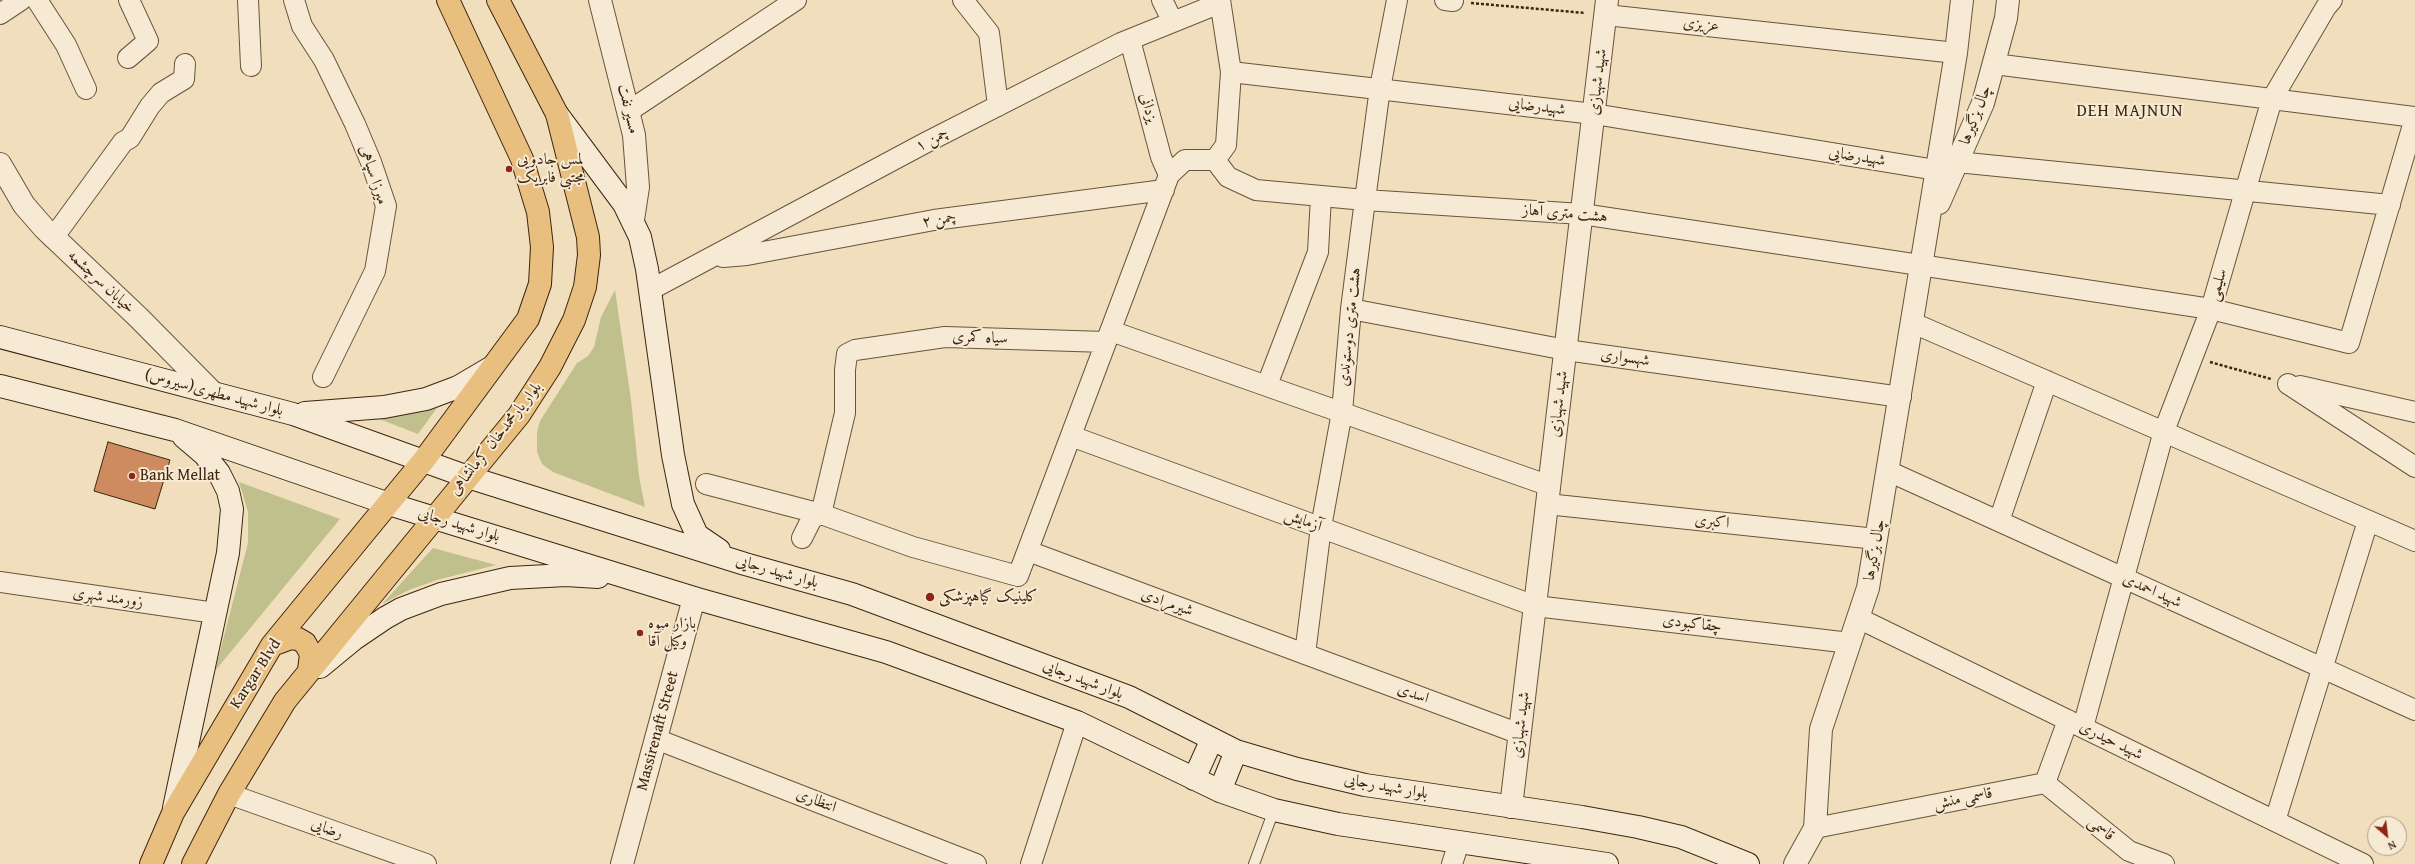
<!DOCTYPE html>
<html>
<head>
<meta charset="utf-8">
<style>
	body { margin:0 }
	#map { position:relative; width:2415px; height:864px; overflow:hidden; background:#f1debd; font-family:"Gentium Book Plus",serif }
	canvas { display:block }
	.north { position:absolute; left:2367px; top:816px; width:40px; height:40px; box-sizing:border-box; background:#f6ead4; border:1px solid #ac9b86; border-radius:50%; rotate:152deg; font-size:11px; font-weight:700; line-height:16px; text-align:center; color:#3e2510 }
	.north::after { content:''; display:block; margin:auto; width:14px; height:18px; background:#8f2418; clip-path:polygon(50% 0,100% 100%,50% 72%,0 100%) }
</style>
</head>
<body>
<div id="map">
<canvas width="2415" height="864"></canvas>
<div class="north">N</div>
</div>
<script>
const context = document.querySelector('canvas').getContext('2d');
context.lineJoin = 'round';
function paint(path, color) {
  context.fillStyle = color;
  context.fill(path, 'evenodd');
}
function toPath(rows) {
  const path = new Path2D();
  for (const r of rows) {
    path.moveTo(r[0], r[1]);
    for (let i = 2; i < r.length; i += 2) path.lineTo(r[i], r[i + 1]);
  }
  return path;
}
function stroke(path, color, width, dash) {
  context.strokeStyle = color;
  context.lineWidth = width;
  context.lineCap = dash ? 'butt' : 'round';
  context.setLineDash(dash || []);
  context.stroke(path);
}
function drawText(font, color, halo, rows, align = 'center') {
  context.font = font + ' "Gentium Book Plus",Amiri,serif';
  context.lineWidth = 4;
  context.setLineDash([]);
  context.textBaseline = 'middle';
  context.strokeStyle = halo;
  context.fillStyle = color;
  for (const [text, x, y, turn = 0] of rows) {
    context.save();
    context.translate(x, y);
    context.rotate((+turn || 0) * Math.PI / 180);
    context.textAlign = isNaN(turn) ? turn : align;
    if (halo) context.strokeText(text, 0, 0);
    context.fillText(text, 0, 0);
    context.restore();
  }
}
paint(toPath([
	[615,290,631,400,639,476,645,507,553,472,542,464,537,452,537,432,540,421,577,363,588,356,594,347,601,317],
	[437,408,418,434,379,419],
	[239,482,340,519,215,671,248,543,248,512],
	[433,548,496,565,437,580,409,590,382,604]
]), '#c0c08d');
const building = toPath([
	[108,442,170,460,155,509,94,491,108,442]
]);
paint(building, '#cd8b5f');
stroke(building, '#3e2510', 1);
const service = toPath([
	[1254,864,1274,810]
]);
const minor = toPath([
	[37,0,66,45,86,89],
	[248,0,251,66],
	[294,0,302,26,324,60,355,124,371,162,386,206,375,271,323,377],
	[963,0,989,33,998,106],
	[1162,0,1173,22],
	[1445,0,1453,1],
	[0,14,21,0],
	[1606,15,1956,53],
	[1130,40,1161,157,1169,175],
	[128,58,148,41,129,0],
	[1994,64,2415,117],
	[1231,72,1594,114,1936,170],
	[629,111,796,0],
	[1215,160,1228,177,1256,190,1365,200,1582,214,2211,309,2349,343,2415,118],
	[1957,162,2390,205],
	[53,238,123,142,130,138,150,106,161,93,184,79,185,64],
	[723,257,747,255,934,220,1164,190],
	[650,290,925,143,1121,43,1220,3],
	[1351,309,1566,350,1901,397],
	[1913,323,2415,541],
	[1111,331,1550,486],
	[2288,384,2415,467],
	[1267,385,1318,252,1321,196],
	[2300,386,2415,412],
	[1071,436,1535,606,1850,643],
	[1888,471,2415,710],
	[706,484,821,514,845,413,845,370,847,354,855,350,945,337,1106,342],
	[1547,504,1876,539],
	[1999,521,2047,381],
	[802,538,812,518,821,514,913,547,1018,576,1169,175,1185,160,1215,160,1226,145,1231,72,1220,0],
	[1028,551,1520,734],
	[0,582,215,613],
	[1858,618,2363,864],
	[1305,654,1321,527,1342,412,1351,309,1365,200,1380,88,1397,0],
	[2083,727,2164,431,2211,309,2272,99,2326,7,2332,0],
	[656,739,976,864],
	[2045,783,2129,851,2164,864],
	[229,794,426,864],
	[2275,821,2368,521],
	[1815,828,2045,783,2068,720],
	[1031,864,1077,722],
	[1452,864,1459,842]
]);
const tertiary = toPath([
	[600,0,634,135,638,187,633,220],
	[0,164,24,205,44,228,139,318,212,392],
	[1939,203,1983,103,2006,18,2008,0],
	[1511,807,1607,0],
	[622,864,694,598],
	[1795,864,1815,828,1821,729,1868,588,1956,53,1962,0]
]);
const secondary = toPath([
	[557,114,624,204,640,237,647,269,673,455,683,504,697,535,719,550],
	[0,337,293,414,468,477,745,564,852,594,1129,697,1236,751,1297,769,1365,785,1582,817,1638,827,1681,837,1748,864],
	[0,386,175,430,389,504,694,598,886,652,1077,722,1220,791,1274,810,1338,824,1607,864],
	[305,413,384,407,426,399,458,387,492,367],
	[320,667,354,639,385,618,401,609,441,594,510,578,566,575,598,577],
	[1194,779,1212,739],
	[1220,791,1236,751],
	[174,808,228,553,232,509,228,491,219,473,204,454,184,437]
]);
const primary = toPath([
	[272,645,291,638,298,639,305,643,311,654,309,670],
	[151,864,173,813,272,645,424,460,528,319,540,284,542,247,538,212,522,159,448,0],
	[193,864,229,794,285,701,519,415,550,367,574,320,585,287,589,255,588,237,557,114,498,0]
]);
stroke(service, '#6b533b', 12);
stroke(minor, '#6b533b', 22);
stroke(tertiary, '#6b533b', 24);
stroke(secondary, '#3e2510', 24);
stroke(primary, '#3e2510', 24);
stroke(toPath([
	[1471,3,1585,13],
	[2210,362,2271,379]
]), '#3e2510', 2.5, [3, 2]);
stroke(service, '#f6ead4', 10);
stroke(minor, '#f6ead4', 20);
stroke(tertiary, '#f6ead4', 22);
stroke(secondary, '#f6ead4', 22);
stroke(primary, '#e8bf7e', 22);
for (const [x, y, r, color] of [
	[509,169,4,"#8f2418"],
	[132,476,4,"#8f2418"],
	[930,597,5,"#8f2418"],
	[640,633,4,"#8f2418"]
]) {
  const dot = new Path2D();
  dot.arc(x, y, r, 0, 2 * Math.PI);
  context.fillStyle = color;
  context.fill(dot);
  stroke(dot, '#f6ead4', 1.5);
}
drawText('16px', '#3e2510', '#f6ead4', [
	["عزیزی",1701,25,6],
	["شهید شهبازی",1598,82,-83],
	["شهیدرضایی",1537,107,7],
	["یزدانی",1148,108,75],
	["مسیر نفت",628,109,77],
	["چال بزگیرها",1976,115,-69],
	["چمن ۱",932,140,-27],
	["شهیدرضایی",1857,157,9],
	["میرزا سپاهی",373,175,72],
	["هشت متری آهاز",1565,214,5],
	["چمن ۲",939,220,-9],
	["خیابان سرچشمه",101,282,43],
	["سلیمی",2218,285,-74],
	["هشت متری دوستوندی",1350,327,-84],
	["سیاه کمری",980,338,2],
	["شهسواری",1625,358,8],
	["بلوار شهید مطهری(سیروس)",214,393,15],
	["شهید شهبازی",1559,404,-83],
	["بلوار یارمحمدخان کرمانشاهی",496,439,-52],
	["آزمایش",1303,521,20],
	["اکبری",1712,522,6],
	["بلوار شهید رجایی",459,525,17],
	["چال بزگیرها",1875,550,-80],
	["بلوار شهید رجایی",777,572,16],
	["شهید احمدی",2152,591,24],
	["زورمند شهری",108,598,8],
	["شیرمرادی",1167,603,20],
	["چقاکبودی",1692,624,7],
	["Kargar Blvd",256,674,-57],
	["بلوار شهید رجایی",1083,680,21],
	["اسدی",1413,694,20],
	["شهید شهبازی",1521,725,-83],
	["Massirenaft Street",658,731,-75],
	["شهید حیدری",2111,741,26],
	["بلوار شهید رجایی",1386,787,10],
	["قاسمی منش",1963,799,-11],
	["انتظاری",816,801,21],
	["رضایی",327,829,20],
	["قاسمی",2101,829,39]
]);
drawText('16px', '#3e2510', '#f6ead4', [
	["لمس جادویی",517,160],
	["مجتبی فابریک",517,178],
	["Bank Mellat",140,476],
	["کلینیک گیاهپزشکی",939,597],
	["بازار میوه",648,624],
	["وکیل آقا",648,642]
], 'left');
context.letterSpacing = '1px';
drawText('17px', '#3e2510', '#f6ead4', [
	["DEH MAJNUN",2130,112]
]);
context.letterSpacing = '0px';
</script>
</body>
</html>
